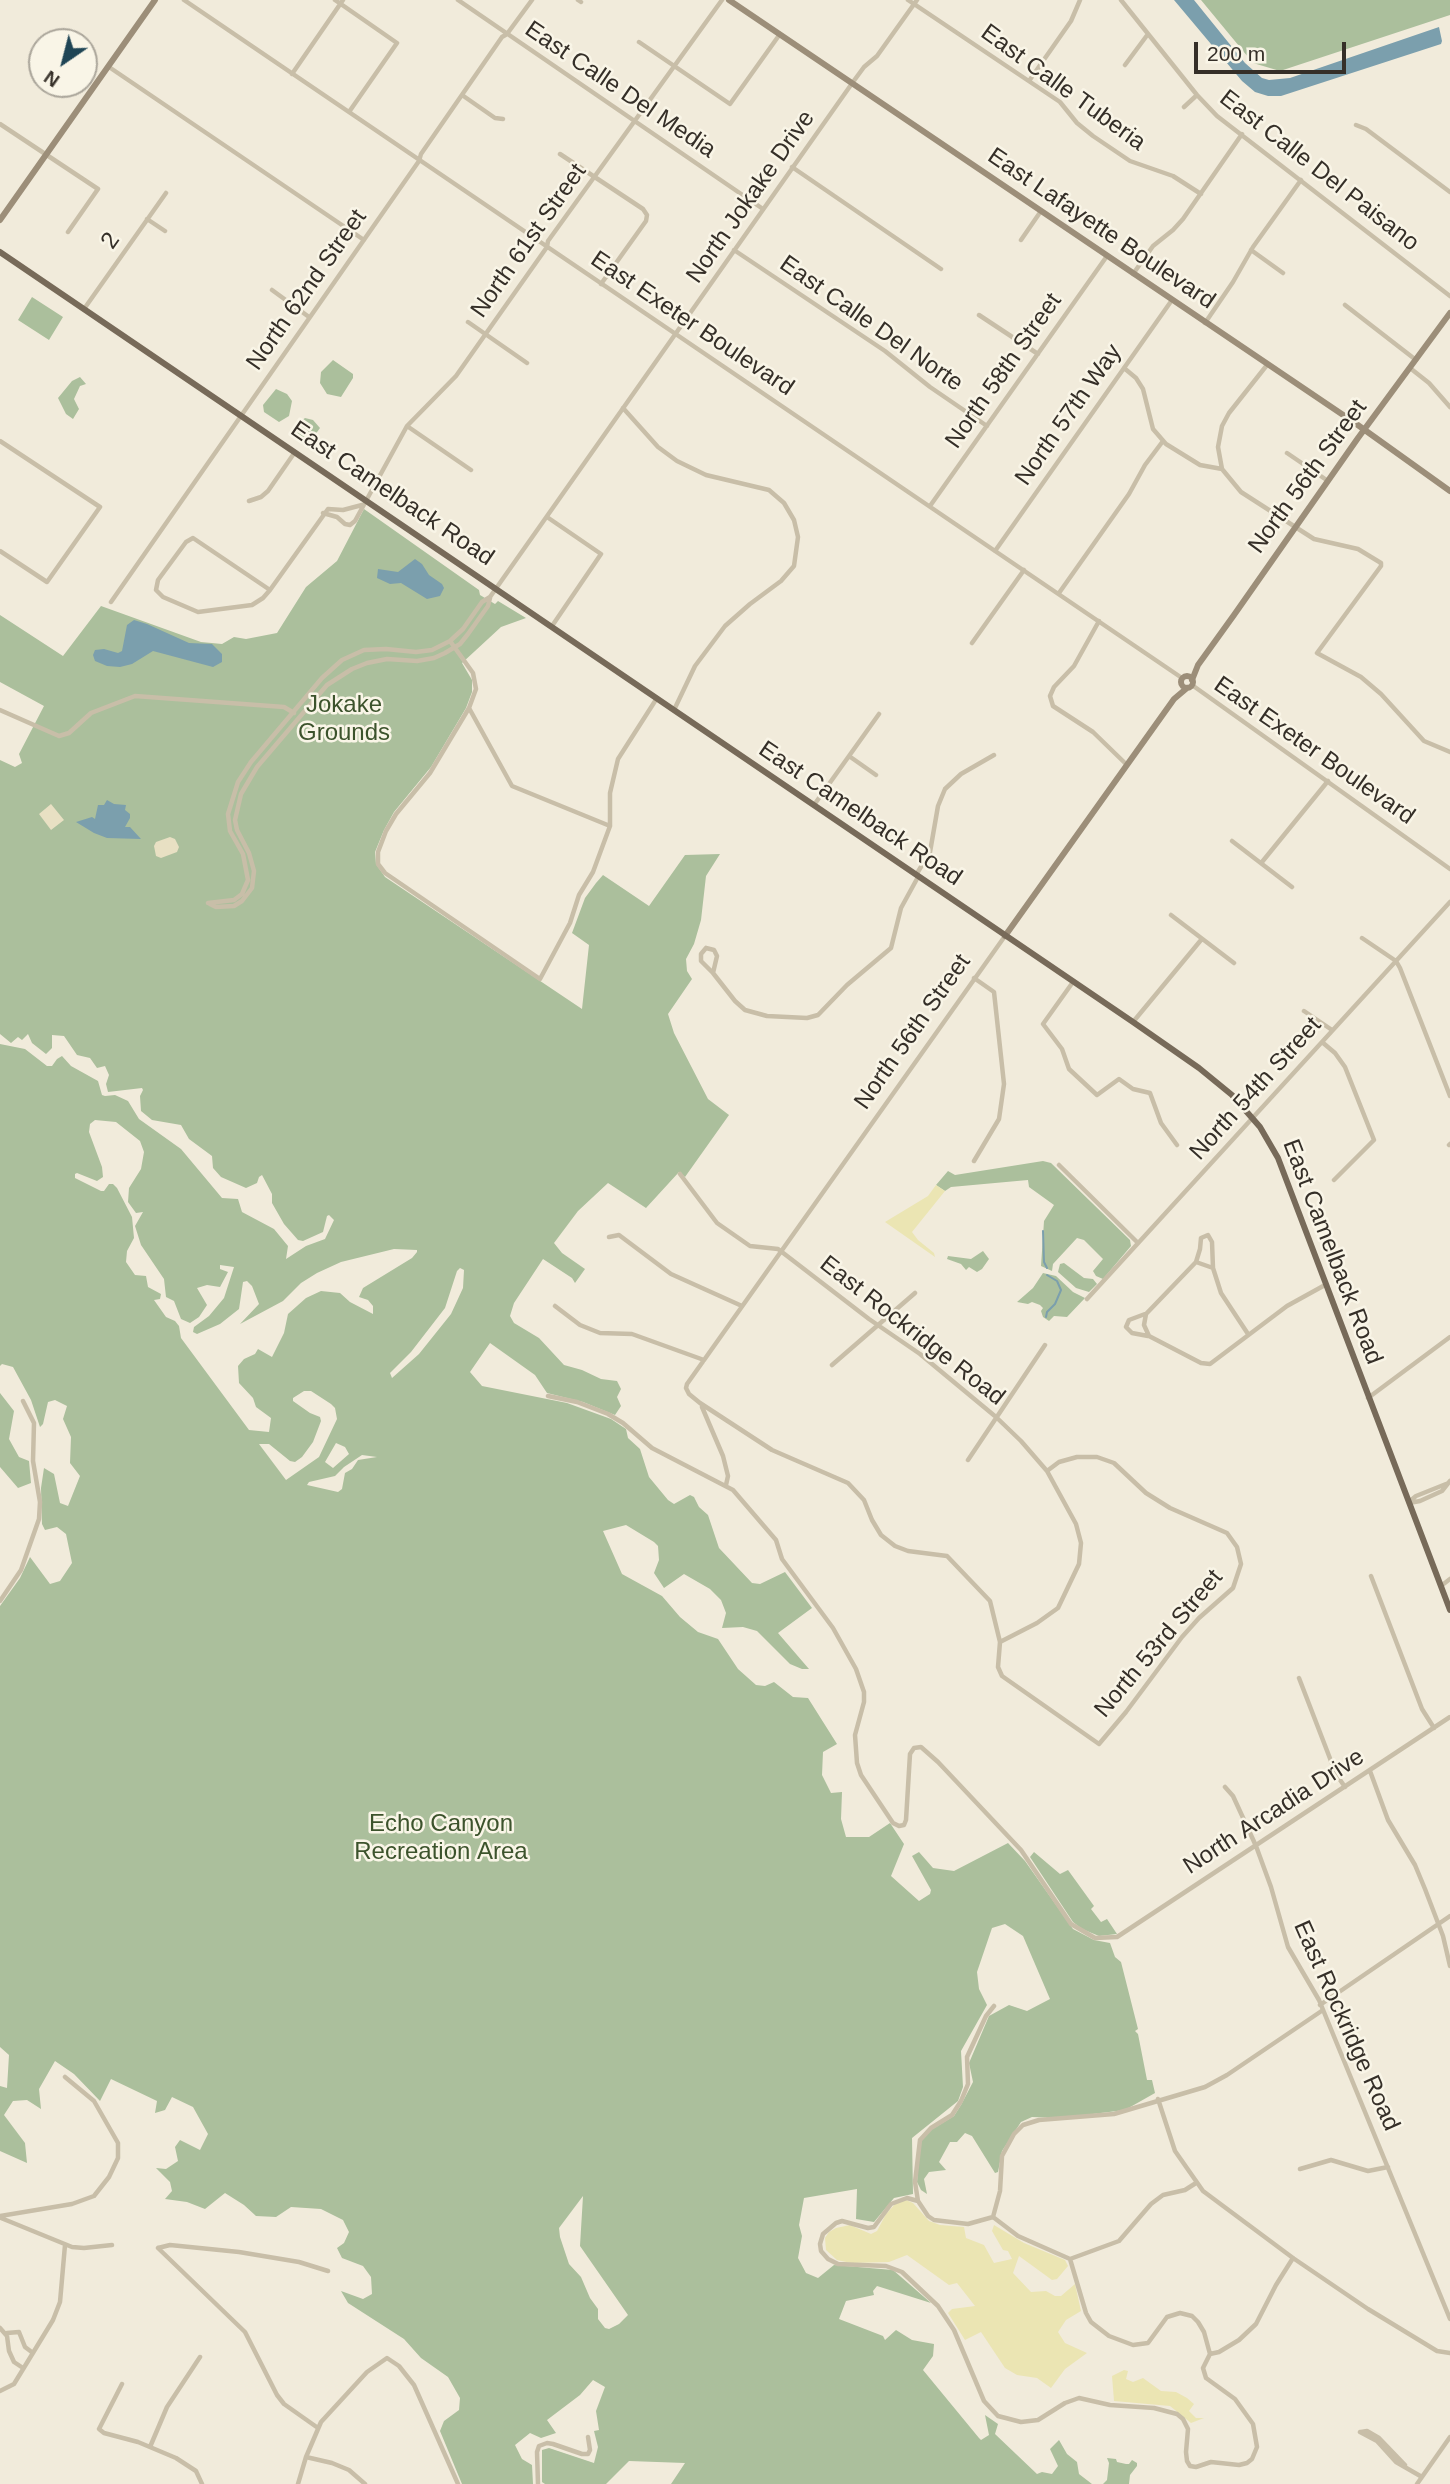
<!DOCTYPE html>
<html>
<head>
<meta charset="utf-8">
<style>
	body { margin:0 }
	#map { position:relative; width:1450px; height:2484px; overflow:hidden; background:#f1ebdb; font-family:Arial,sans-serif }
	canvas { display:block }
	.north { position:absolute; left:28px; top:28px; width:70px; height:70px; box-sizing:border-box; background:#f9f5e7; border:2px solid #aba69b; border-radius:50%; rotate:215deg; font-size:19px; font-weight:700; line-height:28px; text-align:center; color:#352f28 }
	.north::after { content:''; display:block; margin:auto; width:24px; height:32px; background:#1f4555; clip-path:polygon(50% 0,100% 100%,50% 72%,0 100%) }
	.scale { position:absolute; left:1194px; top:42px; width:152px; height:32px; box-sizing:border-box; border:4px solid #352f28; border-top:0; padding-left:9px; font-size:21px; line-height:24px; white-space:nowrap; color:#352f28; -webkit-text-stroke:5px #f9f5e7; paint-order:stroke }
</style>
</head>
<body>
<div id="map">
<canvas width="1450" height="2484"></canvas>
<div class="north">N</div>
<div class="scale">200 m</div>
</div>
<script>
const context = document.querySelector('canvas').getContext('2d');
context.lineJoin = 'round';
function paint(path, color) {
  context.fillStyle = color;
  context.fill(path, 'evenodd');
}
function toPath(rows) {
  const path = new Path2D();
  for (const r of rows) {
    if (r.length === 3) {
      path.moveTo(r[0] + r[2], r[1]);
      path.arc(r[0], r[1], r[2], 0, 2 * Math.PI);
      continue;
    }
    path.moveTo(r[0], r[1]);
    for (let i = 2; i < r.length; i += 2) path.lineTo(r[i], r[i + 1]);
  }
  return path;
}
function stroke(path, color, width, dash) {
  context.strokeStyle = color;
  context.lineWidth = width;
  context.lineCap = dash ? 'butt' : 'round';
  context.setLineDash(dash || []);
  context.stroke(path);
}
function drawText(font, color, halo, rows, align = 'center') {
  context.font = font + ' Arial,sans-serif';
  context.lineWidth = 5;
  context.setLineDash([]);
  context.textBaseline = 'middle';
  context.strokeStyle = halo;
  context.fillStyle = color;
  for (const [text, x, y, turn = 0] of rows) {
    context.save();
    context.translate(x, y);
    context.rotate((+turn || 0) * Math.PI / 180);
    context.textAlign = isNaN(turn) ? turn : align;
    if (halo) context.strokeText(text, 0, 0);
    context.fillText(text, 0, 0);
    context.restore();
  }
}
paint(toPath([
	[1201,0,1450,0,1450,15,1280,71,1253,63],
	[32,297,63,317,49,340,18,320],
	[333,360,353,374,353,378,341,397,327,394,320,383,321,372],
	[80,377,86,384,80,386,74,399,79,409,73,419,66,414,58,398,72,381],
	[276,389,287,394,292,401,289,416,279,422,264,412,263,405],
	[305,418,313,420,320,428,312,439,305,440,295,432,297,424],
	[364,509,479,590,480,595,495,604,498,601,526,618,501,627,462,663,472,680,472,692,466,708,431,767,394,812,384,830,375,852,376,864,385,877,582,1009,589,945,572,933,585,898,596,883,603,875,649,906,685,855,720,854,706,876,701,920,694,944,686,959,687,971,692,979,668,1014,674,1033,708,1099,729,1115,685,1177,679,1172,646,1208,608,1183,578,1211,554,1243,562,1253,585,1269,575,1283,572,1278,543,1259,514,1303,510,1316,514,1323,539,1338,564,1365,582,1370,601,1379,617,1381,621,1389,617,1397,621,1406,615,1415,583,1402,547,1393,535,1375,490,1343,470,1372,482,1386,567,1403,611,1419,626,1429,628,1438,640,1449,649,1477,668,1500,674,1504,690,1495,694,1497,699,1507,708,1515,719,1548,752,1583,760,1584,785,1572,812,1608,778,1633,809,1669,802,1669,790,1664,757,1631,743,1627,722,1628,726,1613,721,1600,710,1589,684,1574,664,1588,654,1573,659,1560,658,1546,654,1542,626,1525,603,1531,622,1574,662,1596,680,1617,698,1632,718,1639,738,1669,756,1685,765,1686,774,1682,793,1697,808,1698,837,1744,823,1752,822,1775,831,1793,842,1792,841,1819,846,1837,869,1837,890,1823,904,1844,891,1876,919,1901,930,1894,931,1890,912,1856,919,1852,933,1868,954,1871,1008,1843,1025,1861,1073,1929,1094,1940,1110,1943,1115,1957,1121,1962,1138,2029,1135,2031,1138,2034,1147,2080,1152,2080,1155,2093,1125,2110,1061,2118,1032,2117,1021,2122,1002,2151,998,2172,995,2173,972,2136,965,2133,957,2142,950,2142,939,2162,946,2170,929,2172,924,2179,927,2194,921,2190,917,2182,920,2143,929,2131,954,2116,961,2105,973,2082,969,2063,989,2016,1009,2005,1027,2011,1050,1999,1023,1936,1005,1924,992,1928,977,1972,979,1989,987,2005,961,2051,963,2087,958,2101,912,2138,913,2194,894,2198,874,2222,856,2219,857,2189,804,2198,799,2225,802,2236,798,2258,806,2273,818,2278,834,2265,893,2270,931,2303,877,2286,873,2291,874,2295,846,2301,839,2319,883,2336,885,2340,896,2330,912,2340,934,2344,933,2356,923,2370,979,2438,981,2440,989,2435,985,2415,998,2424,995,2434,1037,2474,1042,2472,1052,2474,1058,2466,1050,2449,1059,2440,1067,2454,1077,2462,1079,2474,1092,2484,671,2484,685,2463,629,2461,606,2484,545,2484,542,2482,542,2450,549,2448,594,2463,598,2447,594,2431,599,2430,596,2411,605,2387,593,2380,580,2395,547,2420,556,2433,541,2438,530,2433,515,2445,522,2459,532,2465,533,2484,462,2484,440,2431,444,2421,459,2410,460,2398,448,2377,421,2358,404,2339,348,2303,341,2291,363,2299,372,2294,371,2277,363,2266,342,2258,337,2248,344,2243,349,2232,343,2220,321,2209,291,2207,276,2217,256,2216,244,2205,225,2193,205,2209,187,2202,165,2199,172,2191,170,2182,156,2168,166,2169,178,2161,175,2147,180,2140,200,2150,208,2134,193,2107,172,2097,165,2110,155,2113,157,2101,111,2079,100,2101,74,2074,55,2061,39,2089,41,2109,27,2100,13,2101,4,2115,25,2143,27,2163,0,2151,0,2086,7,2088,9,2055,0,2047,0,1606,20,1578,30,1557,50,1584,60,1581,72,1563,66,1534,57,1527,45,1530,42,1524,41,1488,44,1468,54,1474,60,1503,68,1506,80,1476,70,1463,71,1437,63,1419,67,1406,55,1400,48,1402,43,1424,40,1427,31,1400,13,1367,2,1364,0,1366,0,1044,25,1049,47,1066,52,1066,57,1059,62,1056,71,1066,98,1081,102,1095,105,1096,115,1095,128,1101,139,1119,181,1149,222,1198,238,1199,242,1212,274,1229,288,1246,286,1259,306,1246,325,1239,334,1220,329,1215,327,1216,323,1232,303,1241,298,1240,284,1224,272,1203,272,1194,262,1175,259,1177,257,1183,246,1188,221,1177,213,1168,212,1156,189,1139,181,1125,152,1120,141,1111,140,1096,143,1090,142,1088,108,1092,106,1084,109,1075,105,1066,97,1068,90,1058,77,1055,64,1036,52,1035,52,1048,46,1054,32,1043,28,1034,22,1040,18,1037,11,1043,0,1034,0,760,15,767,22,763,19,754,44,706,0,682,0,615,63,656,101,606,201,642,222,644,234,637,246,639,277,633,306,587,337,561],
	[95,1120,116,1122,140,1141,144,1152,141,1169,129,1188,128,1202,136,1213,143,1212,135,1226,141,1245,164,1279,166,1297,174,1301,181,1319,190,1323,199,1317,207,1305,197,1288,207,1285,220,1287,228,1272,220,1269,220,1265,234,1267,224,1298,209,1316,194,1327,193,1332,197,1334,220,1324,239,1309,243,1282,247,1281,252,1286,259,1304,240,1324,283,1301,301,1283,317,1273,341,1262,394,1249,417,1250,417,1252,412,1258,363,1288,359,1297,368,1300,373,1306,373,1314,350,1302,340,1293,321,1291,306,1298,288,1314,284,1333,272,1357,258,1349,255,1354,244,1359,238,1366,239,1383,253,1398,256,1407,271,1418,269,1432,249,1430,181,1338,179,1326,175,1321,166,1317,154,1300,160,1299,161,1294,148,1287,146,1276,135,1275,126,1262,127,1251,134,1238,132,1217,117,1188,113,1184,109,1184,104,1191,101,1191,75,1178,75,1174,77,1173,97,1181,103,1177,102,1167,89,1132,90,1124],
	[460,1268,464,1270,463,1288,451,1314,419,1354,392,1378,390,1373,411,1352,445,1308,457,1271],
	[304,1391,311,1391,331,1404,335,1408,337,1419,319,1457,286,1480,259,1444,269,1444,290,1461,295,1462,302,1457,313,1442,321,1421,320,1417,310,1413,293,1401,293,1398],
	[336,1443,345,1447,349,1454,333,1468,325,1462],
	[362,1455,377,1457,358,1460,352,1469,345,1473,342,1489,338,1492,307,1485,309,1482,335,1476,344,1467],
	[583,2196,580,2246,628,2315,619,2324,609,2329,605,2328,598,2319,598,2309,590,2298,581,2277,569,2264,560,2237,559,2228],
	[1043,1161,1051,1163,1130,1240,1131,1246,1103,1279,1096,1276,1093,1271,1103,1259,1084,1240,1077,1238,1053,1264,1052,1271,1041,1266,1044,1221,1054,1205,1029,1187,1028,1180,951,1187,945,1191,936,1185,948,1171,955,1175],
	[983,1251,989,1259,982,1269,977,1272,969,1267,966,1270,961,1264,947,1259,948,1256,971,1259],
	[1064,1263,1084,1278,1093,1279,1097,1284,1089,1292,1076,1288,1058,1272,1060,1264],
	[1043,1273,1056,1276,1073,1292,1085,1298,1067,1317,1054,1316,1049,1321,1043,1317,1041,1311,1043,1308,1040,1305,1032,1302,1028,1304,1017,1302,1033,1288],
	[0,1393,14,1411,9,1439,19,1457,29,1461,31,1483,18,1488,0,1467],
	[1034,1852,1060,1874,1068,1870,1094,1906,1091,1909,1101,1922,1107,1919,1117,1934,1099,1936,1082,1929,1073,1922,1030,1857],
	[1107,2458,1116,2459,1117,2462,1126,2464,1129,2464,1132,2460,1137,2463,1137,2466,1130,2475,1129,2484,1103,2484,1107,2480,1109,2463]
]), '#abbf9c');
paint(toPath([
	[936,1185,945,1191,912,1232,918,1240,934,1253,935,1257,885,1222,928,1196],
	[906,2200,913,2203,929,2221,940,2225,964,2227,966,2238,984,2245,994,2263,1012,2259,1008,2251,1003,2250,992,2231,994,2225,1024,2243,1065,2260,1068,2266,1057,2279,1052,2280,1019,2256,1013,2273,1031,2292,1046,2291,1055,2296,1061,2296,1075,2284,1081,2311,1066,2320,1058,2332,1065,2343,1087,2353,1065,2369,1051,2388,1037,2378,1017,2375,1005,2368,981,2332,965,2340,948,2313,952,2309,975,2306,957,2283,949,2285,907,2255,889,2262,851,2263,837,2260,826,2250,825,2238,829,2232,836,2228,850,2225,871,2234,877,2231,886,2214,896,2203],
	[1124,2370,1128,2371,1126,2379,1133,2382,1143,2378,1161,2391,1176,2392,1187,2398,1194,2404,1189,2411,1196,2418,1204,2418,1191,2423,1170,2406,1114,2401,1112,2376]
]), '#ebe5b3');
paint(toPath([
	[51,804,64,820,51,830,39,814],
	[170,837,175,839,179,847,177,852,161,858,156,856,154,846,156,842]
]), '#e8e0c3');
paint(toPath([
	[1174,0,1194,0,1245,63,1262,78,1269,80,1290,78,1439,27,1442,41,1441,44,1281,96,1268,96,1255,92,1242,81],
	[415,559,422,564,429,575,442,584,444,588,440,596,427,599,401,583,390,584,377,578,378,569,398,572],
	[134,620,147,624,189,643,212,644,222,654,222,662,213,667,153,651,132,664,120,667,107,666,95,661,93,655,95,650,104,649,118,653,122,651,127,625],
	[107,800,114,804,126,805,125,810,130,814,130,818,125,827,130,827,141,839,107,838,94,833,76,822,92,817,95,819,98,805,104,805]
]), '#7b9fad');
stroke(toPath([
	[1043,1231,1044,1262,1047,1268],
	[1046,1317,1047,1312,1055,1304,1061,1290,1057,1281,1047,1275]
]), '#7b9fad', 2);
stroke(toPath([
	[184,0,1182,678],
	[335,0,397,43,349,112],
	[458,0,763,209],
	[578,0,581,2],
	[908,0,1060,102,1077,123,1093,136,1130,161,1173,176,1201,194],
	[1121,0,1197,95,1217,116,1450,296],
	[639,42,730,104,780,34],
	[1125,65,1148,34],
	[109,67,364,240],
	[292,74,343,0],
	[1029,81,1071,21,1080,0],
	[462,95,495,118,503,119],
	[1184,107,1197,95],
	[0,124,98,189,68,232],
	[1356,125,1366,129,1450,192],
	[560,154,643,209,647,215,646,221,601,284],
	[792,167,941,269],
	[147,219,165,231],
	[1021,240,1041,211],
	[734,250,885,351,930,387,987,426],
	[1251,250,1283,273],
	[1133,274,1153,246,1173,230,1183,219,1242,134],
	[272,290,309,317],
	[1345,305,1416,360],
	[84,309,166,193],
	[979,315,1038,354],
	[468,322,527,363],
	[1205,323,1233,282,1253,247,1301,180],
	[1124,368,1136,378,1143,389,1153,429,1166,444,1200,465,1222,469,1241,492,1314,539,1358,549,1381,563,1381,566,1317,653,1361,677,1381,694,1424,741,1450,752],
	[1410,368,1429,383,1450,407],
	[623,408,658,447,677,461,706,475,769,490,784,503,794,520,798,537,794,566,781,581,750,604,725,626,695,666,674,710],
	[407,426,471,470],
	[0,441,100,507,47,582,0,551],
	[1287,453,1328,481],
	[1222,469,1218,447,1222,426,1229,413,1267,365],
	[249,501,261,497,268,491,295,452],
	[930,506,1107,256],
	[323,513,337,517,345,524,350,525,355,521,407,426,456,376,547,247,548,241,722,0],
	[547,517,601,554,552,626],
	[995,551,1172,300],
	[270,590,193,538,186,542,158,580,156,590,163,597,198,612,252,605,263,598,270,590,328,509,343,510,362,505],
	[1059,593,1129,494,1145,465,1163,441],
	[111,602,419,161,421,154,502,37,507,34,532,0],
	[1099,621,1074,666,1054,687,1050,696,1053,706,1093,732,1127,765],
	[450,641,473,673,476,689,469,708,430,773,396,814,386,831,378,852,378,864,385,873,540,979,570,923,579,895,593,872,610,826,610,793,618,759,657,698],
	[972,643,1024,570],
	[1192,685,1450,869],
	[469,708,512,786,610,826],
	[0,710,59,736,69,733,91,713,135,696,284,707,294,713],
	[849,756,876,775],
	[814,805,879,714],
	[1232,841,1292,887],
	[1262,862,1328,781],
	[916,875,930,852,938,806,945,789,961,774,994,755],
	[208,903,234,900,242,894,248,880,243,854,230,831,228,814,238,782,251,762,322,678,342,660,364,650,386,649,416,652,432,650,450,641,463,629,482,602,490,597,853,82,864,67,877,56,917,0],
	[210,904,216,907,234,906,242,901,252,888,254,871,249,853,237,830,235,820,241,794,257,767,327,685,352,669,367,663,387,659,417,661,434,658,445,653,460,644,468,634,488,606,490,598],
	[1171,915,1234,963],
	[1005,936,687,1384,686,1388,689,1394,700,1403,772,1450,848,1483,864,1500,872,1520,881,1535,895,1546,908,1551,947,1556,990,1601,1000,1642,998,1667,1002,1676,1099,1744,1126,1712,1182,1637,1199,1618,1233,1588,1241,1564,1237,1547,1227,1533,1170,1508,1146,1493,1114,1463,1097,1457,1077,1457,1059,1462,1047,1471],
	[1362,938,1396,961,1400,968,1450,1096],
	[706,948,714,950,717,956,713,973,701,961,701,954,706,948],
	[713,973,735,1001,745,1010,767,1016,807,1018,818,1015,847,985,891,948,901,908,918,877],
	[1073,982,1043,1024,1062,1049,1069,1069,1097,1095,1119,1079,1133,1089,1150,1093,1161,1123,1177,1145],
	[1304,1011,1332,1030],
	[1133,1022,1201,940],
	[1322,1042,1335,1053,1345,1067,1374,1140,1334,1180],
	[1449,1145,1450,1144],
	[974,1161,999,1119,1004,1084,994,992,974,978],
	[1059,1165,1138,1243],
	[680,1174,717,1223,750,1246,778,1249,869,1319,920,1354,996,1417,1021,1441,1047,1471,1076,1524,1081,1543,1079,1564,1058,1608,1037,1623,1000,1642],
	[609,1237,619,1235,671,1274,742,1306],
	[1196,1262,1213,1268],
	[1087,1299,1450,902],
	[555,1306,580,1325,600,1333,632,1334,704,1360],
	[1145,1314,1129,1320,1126,1327,1132,1333,1148,1336],
	[1146,1314,1144,1325,1149,1336,1201,1363,1210,1364,1287,1306,1325,1285],
	[1146,1314,1196,1262,1200,1249,1201,1238,1208,1235,1212,1242,1213,1268,1221,1293,1248,1334],
	[832,1365,915,1293],
	[548,1396,577,1402,608,1414,623,1423,652,1448,733,1490,776,1540,782,1559,833,1628,856,1669,864,1692,864,1702,855,1735,857,1763,861,1775,893,1823,899,1826,904,1825,906,1820,910,1754,914,1748,921,1747,938,1762,1021,1850,1071,1924,1095,1938,1117,1937,1450,1717],
	[1368,1398,1450,1337],
	[702,1407,723,1456,728,1476,726,1485],
	[968,1460,1045,1345],
	[1410,1501,1416,1496,1446,1484],
	[1409,1503,1420,1501,1442,1491,1450,1481],
	[1371,1576,1422,1709,1434,1728],
	[1441,1586,1450,1579],
	[0,1601,21,1570,39,1519,40,1502,33,1461,34,1423,23,1401],
	[1299,1678,1336,1774,1345,1787],
	[1370,1771,1388,1820,1415,1865,1425,1889,1443,1936,1450,1966],
	[1225,1787,1233,1796,1256,1846,1271,1887,1288,1947,1319,2000,1450,2319],
	[1320,2005,1450,1916],
	[994,2006,986,2016,967,2057,968,2084,961,2101,952,2115,931,2128,920,2140,915,2182,918,2201,928,2216,934,2220,968,2224,993,2217,1000,2191,1002,2156,1014,2134,1023,2125,1039,2120,1114,2114,1205,2087,1227,2075,1323,2010],
	[1158,2099,1175,2151,1203,2191,1293,2258,1368,2309,1437,2351,1450,2353],
	[1300,2169,1331,2160,1368,2171,1388,2167],
	[918,2201,907,2198,891,2204,874,2227,868,2228,842,2221,836,2223,823,2234,820,2244,821,2251,828,2259,838,2264,886,2266,902,2272,938,2306,954,2330,984,2401,998,2416,1021,2422,1038,2420,1065,2403,1079,2398,1110,2405,1154,2408,1177,2414,1183,2419,1188,2429,1186,2452,1187,2461,1190,2466,1196,2467,1211,2462,1239,2465,1247,2463,1252,2459,1257,2447,1253,2424,1235,2399,1206,2378,1203,2368,1210,2354],
	[0,2216,72,2204,94,2196,109,2177,118,2158,118,2143,94,2101,65,2077],
	[993,2217,1018,2236,1070,2259,1086,2313,1091,2322,1109,2336,1133,2345,1148,2343,1167,2317,1180,2313,1192,2316,1198,2322,1204,2332,1210,2354],
	[1,2218,72,2247,84,2248,112,2245],
	[158,2248,245,2332,277,2395,284,2404,318,2428],
	[158,2248,170,2245,239,2252,299,2262,328,2271],
	[1070,2259,1119,2241,1151,2204,1163,2195,1185,2190,1196,2183],
	[0,2328,7,2336,9,2351,14,2362,23,2368],
	[7,2333,19,2332,25,2347,33,2353],
	[1210,2354,1219,2352,1239,2340,1256,2324,1276,2285,1293,2258],
	[122,2384,99,2429,104,2433,138,2442,176,2458,196,2471,202,2484],
	[0,2391,14,2384,53,2320,60,2302,65,2245],
	[1360,2432,1377,2441,1396,2462,1422,2477],
	[1361,2432,1367,2431,1379,2438,1405,2465],
	[150,2447,167,2407,200,2357],
	[306,2457,332,2463,349,2470,365,2484],
	[298,2484,306,2457,321,2422,367,2372,387,2358,399,2366,414,2385,458,2484],
	[538,2484,537,2452,539,2446,547,2443,553,2444,582,2454,588,2454,590,2450,588,2437],
	[1417,2484,1450,2437]
]), '#c8bea8', 4.5);
stroke(toPath([
	[729,0,1355,423,1450,491],
	[0,220,155,0],
	[1187,682,6],
	[1192,680,1198,665,1234,615,1358,438,1450,313],
	[1005,936,1174,699,1187,688]
]), '#9c8e79', 6);
stroke(toPath([
	[0,252,1133,1022,1199,1068,1232,1095,1260,1127,1278,1158,1450,1610]
]), '#776a59', 6);
drawText('24px', '#352f28', '#f9f5e7', [
	["East Calle Tuberia",1063,88,36],
	["East Calle Del Media",620,90,34],
	["East Calle Del Paisano",1319,171,38],
	["North Jokake Drive",751,197,-55],
	["East Lafayette Boulevard",1101,229,34],
	["2",111,241,-55],
	["North 61st Street",529,241,-55],
	["North 62nd Street",307,290,-55],
	["East Exeter Boulevard",692,324,34],
	["East Calle Del Norte",871,324,35],
	["North 58th Street",1004,371,-55],
	["North 57th Way",1069,415,-55],
	["North 56th Street",1308,477,-54],
	["East Camelback Road",392,494,34],
	["East Exeter Boulevard",1314,751,35],
	["East Camelback Road",860,814,34],
	["North 56th Street",913,1032,-55],
	["North 54th Street",1256,1089,-48],
	["East Camelback Road",1332,1252,69],
	["East Rockridge Road",912,1331,38],
	["North 53rd Street",1159,1644,-50],
	["North Arcadia Drive",1274,1812,-33],
	["East Rockridge Road",1346,2026,66]
]);
drawText('24px', '#3c532c', '#f9f5e7', [
	["Jokake",344,705],
	["Grounds",344,733],
	["Echo Canyon",441,1824],
	["Recreation Area",441,1852]
]);
</script>
</body>
</html>
